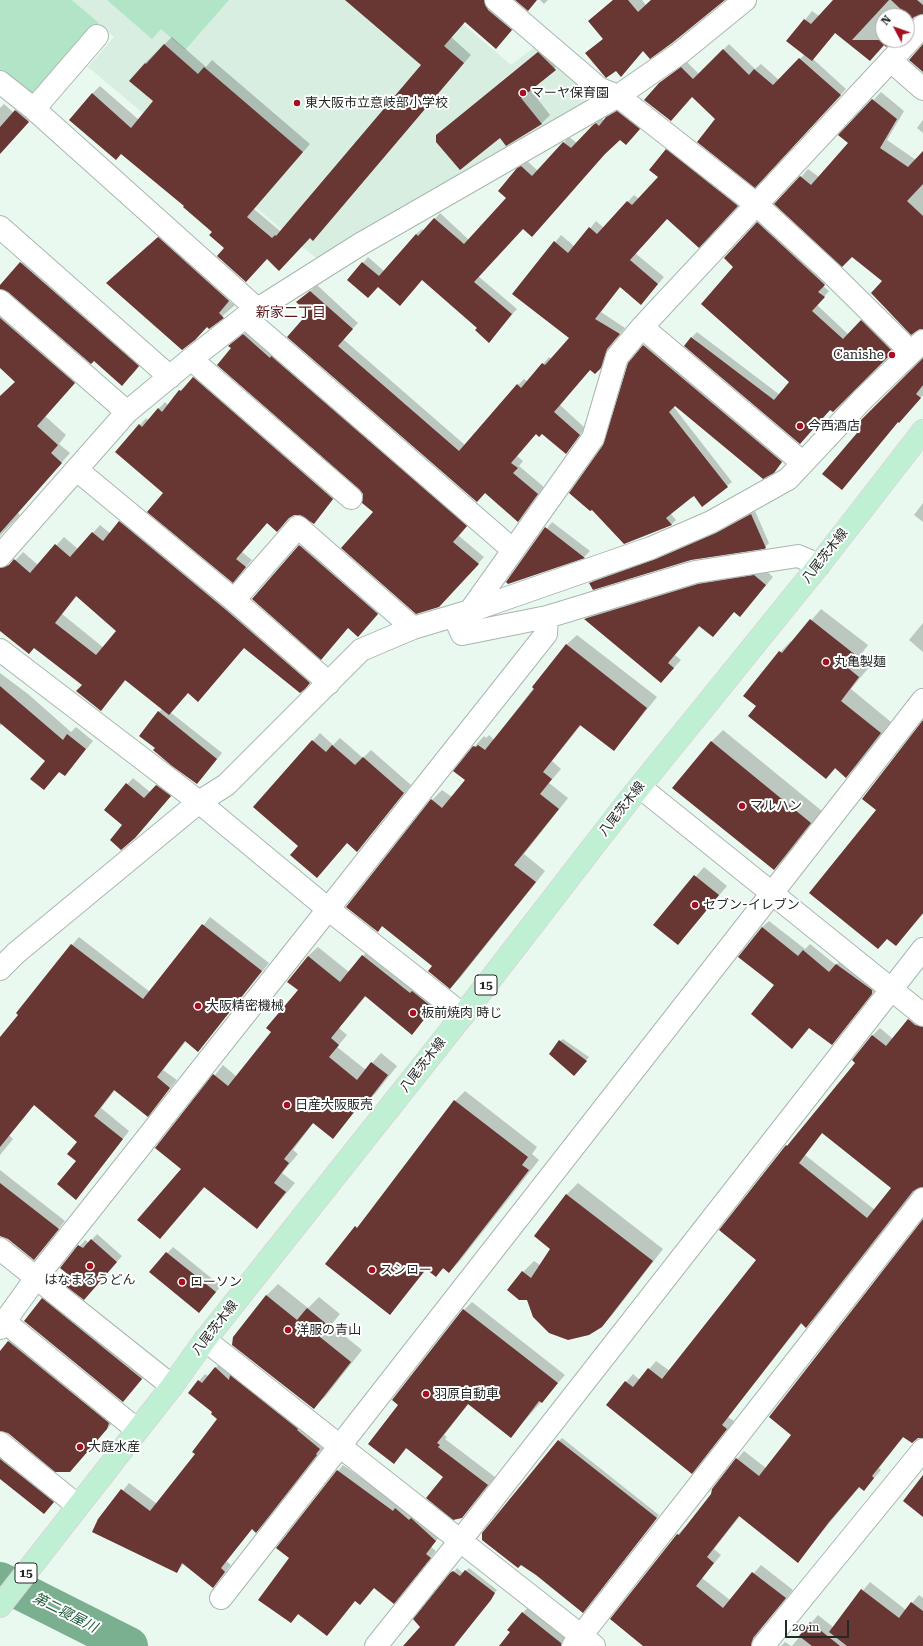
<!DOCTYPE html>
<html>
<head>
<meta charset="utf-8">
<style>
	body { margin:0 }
	#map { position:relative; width:923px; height:1646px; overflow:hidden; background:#eaf9ef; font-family:"Roboto Serif",serif }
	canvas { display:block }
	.north { position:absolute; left:875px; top:8px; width:40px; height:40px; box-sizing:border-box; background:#fff; border:1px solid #a7a9a8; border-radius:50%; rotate:311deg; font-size:11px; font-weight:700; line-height:16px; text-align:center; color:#242926 }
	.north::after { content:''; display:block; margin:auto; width:14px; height:18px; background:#a60f1f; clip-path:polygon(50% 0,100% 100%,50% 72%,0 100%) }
	.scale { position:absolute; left:785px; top:1620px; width:64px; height:18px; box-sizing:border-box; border:2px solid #242926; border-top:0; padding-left:5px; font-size:12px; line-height:14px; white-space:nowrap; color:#242926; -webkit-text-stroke:3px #fff; paint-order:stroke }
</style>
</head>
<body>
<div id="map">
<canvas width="923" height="1646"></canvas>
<div class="north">N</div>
<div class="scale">20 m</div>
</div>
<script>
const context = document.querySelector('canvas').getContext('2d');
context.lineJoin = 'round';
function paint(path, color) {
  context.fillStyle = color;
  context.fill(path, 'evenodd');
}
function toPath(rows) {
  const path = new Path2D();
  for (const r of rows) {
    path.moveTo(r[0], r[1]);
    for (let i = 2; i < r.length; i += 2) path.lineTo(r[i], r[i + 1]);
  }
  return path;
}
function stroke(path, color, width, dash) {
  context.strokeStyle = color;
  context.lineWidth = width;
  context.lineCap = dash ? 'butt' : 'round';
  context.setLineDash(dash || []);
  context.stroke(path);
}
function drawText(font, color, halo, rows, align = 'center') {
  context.font = font + ' "Roboto Serif","Noto Sans JP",serif';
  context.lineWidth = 4;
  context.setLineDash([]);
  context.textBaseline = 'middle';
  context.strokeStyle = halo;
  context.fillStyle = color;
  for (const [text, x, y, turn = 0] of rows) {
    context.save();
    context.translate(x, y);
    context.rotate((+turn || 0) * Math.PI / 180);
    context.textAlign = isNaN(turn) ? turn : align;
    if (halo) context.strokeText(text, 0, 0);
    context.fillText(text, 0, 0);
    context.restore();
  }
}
paint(toPath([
	[72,0,435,0,511,65,540,43,598,98,463,176,457,175,316,258,88,67,114,37]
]), '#d8eee0');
paint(toPath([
	[0,0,72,0,99,23,37,95,26,95,0,73],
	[107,0,229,0,185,50,161,29,152,39]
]), '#b2e5c7');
paint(toPath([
	[346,0,495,0,519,22,496,47,465,21,451,37,471,55,313,240,310,237,267,258,213,232,186,206,92,94,100,86,139,120,155,101,145,63,172,37,206,67,212,60,310,144,254,209,280,231,422,65],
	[540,0,548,0,544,4],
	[613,0,642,0,646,5,651,0,724,0,643,50,621,75,616,70,587,53,604,38,590,21],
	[834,0,923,0,923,13,914,16,907,24,907,16,883,16,883,40,892,40,885,44,878,52,836,32,813,59,846,89,761,181,716,119,692,96,660,83,687,62,699,74,729,44,755,69,761,64,779,80,805,54,788,41,812,11,819,16],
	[547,44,564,60,530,89,550,115,541,124,500,136,437,136],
	[881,92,904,111,887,140,916,160,923,152,923,328,801,177,808,169,819,177,850,143,840,135],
	[25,102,37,112,0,153,0,108,4,104,14,113],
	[623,106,644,124,631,139,620,139,523,228,478,276,517,309,489,341,478,328,422,279,378,286,348,280,368,257,384,271,416,234,422,229,424,231,440,213,469,240,507,198,518,169,524,163,527,161,538,171,569,137,577,143,599,120,602,118,604,121,613,112],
	[923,120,923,133,917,128],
	[673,144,743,199,705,240,667,218,635,253,664,277,641,304,620,287,601,312,625,328,613,342,607,361,595,373,590,369,560,405,585,428,566,453,542,432,536,433,517,456,523,461,519,466,544,487,518,520,485,492,289,337,309,313,297,302,317,285,358,323,343,339,465,445,518,385,524,379,528,382,549,357,552,359,571,338,513,294,561,235,575,247,596,221,604,228,634,195,639,199,659,176,666,150],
	[763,217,830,279,823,286,829,291,817,305,849,335,867,316,898,346,833,411,831,409,805,437,692,337,697,332,780,395,791,381,734,266,725,258],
	[171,226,240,289,229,301,235,305,209,328,107,283],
	[30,254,147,357,131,376,94,360,11,274],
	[0,301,83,374,45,416,66,435,59,444,70,453,18,513,20,515,0,536,0,396,16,381,0,367],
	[250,329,472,520,459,536,484,557,460,584,374,512,364,494,230,346],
	[648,341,786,457,778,467,675,404,673,406,732,482,702,505,695,495,670,513,676,520,671,525,624,543,606,442,644,346],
	[923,360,923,395,899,421,849,481],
	[200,371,339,492,314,523,300,514,268,522,242,552,252,560,239,575,164,493,140,425,146,418,148,420,165,402,168,405,180,391],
	[923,503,923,522,914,515],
	[755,511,769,543,765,547,691,559,591,583,595,579,661,556,721,530],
	[128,514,317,674,308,684,244,647,188,692,170,712,222,753,202,778,156,748,159,712,163,708,126,680,101,710,83,684,35,647,0,629,0,577,23,552,38,565,64,537,78,549,100,525,111,534],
	[77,596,118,631,104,648,62,614],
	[552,522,590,551,584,557,509,583,507,582],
	[306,540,383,608,358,636,348,627,253,599],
	[763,568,773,577,747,608,740,616,734,611,713,636,700,626,675,655,681,660,661,682,586,619,593,611,707,577],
	[821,609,868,645,859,657,870,666,851,689,891,722,857,765,846,776,836,768,826,778,757,705,745,695,780,652,791,641,793,642],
	[923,623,923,652,909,640],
	[577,635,657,697,614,750,581,725,552,761,561,769,549,783,568,798,524,854,545,871,460,978,450,988,433,966,382,926,378,931,347,907,432,800,442,790,452,797,466,779,474,747,484,736,486,738,489,735,494,740,566,645],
	[0,673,28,694,71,732,76,727,93,741,65,775,60,771,43,789,46,761,2,724,0,726],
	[923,724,923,914,896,945,877,810],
	[723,730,822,811,785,858,774,869,711,742],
	[320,733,333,745,340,738,363,758,371,750,411,785,357,851,347,842,300,846,255,806],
	[133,778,150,792,162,780,176,790,135,838,124,825,105,809],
	[704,867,727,886,686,935,655,924],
	[210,917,269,963,198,1051,186,1041,163,1070,177,1080,148,1115,115,1090,101,1108,129,1131,83,1191,76,1198,79,1141,35,1104,9,1135,13,1139,0,1155,0,1039,72,945,79,937,150,992],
	[769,921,805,949,810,944,836,965,843,958,878,987,832,1044,810,1027,792,1048,762,927],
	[372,946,442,998,412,1033,366,996,339,1028,347,1035,337,1047,366,1070,381,1053,397,1066,375,1094,365,1103,363,1102,333,1137,314,1122,293,1150,298,1154,282,1173,295,1183,257,1228,205,1187,160,1238,182,1169,156,1148,223,1065,237,1077,273,1032,299,990,308,956,318,947,349,972],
	[916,1012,923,1016,923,1186,917,1188,814,1319,806,1326,802,1323,728,1417,734,1421,692,1473,626,1382,633,1374,640,1380,656,1361,670,1371,758,1259,787,1146,856,1063,873,1035,880,1028,893,1039],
	[823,1132,892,1188,875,1210,805,1155],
	[563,1039,589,1057,577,1072,560,1041],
	[465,1091,537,1147,532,1154,539,1160,459,1262,449,1272,444,1268,436,1275,427,1269,390,1313,326,1264,366,1217,455,1101],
	[0,1170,65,1221,34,1259,8,1238,0,1236],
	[578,1183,663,1249,613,1314,602,1326,589,1334,523,1272,534,1261,540,1265,551,1249,535,1236,567,1194],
	[923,1220,923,1437,904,1436,879,1468,881,1470,871,1482,864,1489,860,1486,798,1561,740,1516,714,1549,721,1555,702,1578,730,1600,761,1565,793,1590,761,1629,758,1640,752,1646,645,1646,611,1619,678,1534,685,1527,686,1528,712,1495,713,1489,737,1459,744,1451,766,1468,793,1435],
	[97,1234,122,1256,84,1299,71,1276,61,1268,85,1240,89,1243],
	[173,1247,221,1286,199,1312,150,1272],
	[278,1284,308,1308,319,1297,340,1314,331,1325,362,1350,325,1397,313,1408,234,1337,267,1295],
	[47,1295,145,1375,127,1397,43,1299],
	[472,1302,565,1375,511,1436,469,1403,444,1435,447,1437,445,1439,495,1477,462,1517,444,1477,407,1448,394,1463,400,1405,464,1310],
	[16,1334,114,1421,77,1463,0,1430,0,1352],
	[222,1361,325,1442,321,1447,323,1448,263,1525,256,1531,252,1528,226,1561,231,1565,213,1587,184,1563,177,1572,99,1520,129,1483,157,1504,196,1454,219,1419,199,1381,205,1374,208,1376],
	[562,1438,659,1515,586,1609,537,1575,559,1441],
	[0,1446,60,1495,44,1513,0,1477],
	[343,1465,441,1535,431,1547,436,1551,399,1597,375,1587,355,1601,299,1613,291,1622,290,1558,338,1471],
	[457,1568,463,1573,469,1568,497,1590,455,1646,405,1646,421,1627,415,1619],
	[870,1582,906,1610,919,1595,923,1598,923,1646,792,1646,818,1615,833,1627],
	[529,1606,568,1635,569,1646,500,1646,511,1632,508,1630],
	[785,1642,791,1646,781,1646]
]), '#0003');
stroke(toPath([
	[0,1581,129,1646]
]), '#7aaf90', 38);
paint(toPath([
	[345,0,484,0,488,10,512,30,496,49,465,22,444,46,464,63,313,241,310,238,279,271,267,259,246,282,217,256,224,248,209,235,212,232,183,207,184,206,121,154,116,160,69,120,92,93,131,128,153,101,129,81,145,63,146,64,164,44,198,74,204,67,303,152,247,217,272,238,275,235,276,236,421,65],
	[515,0,537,0,528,11],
	[613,0,628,0,638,12,651,0,725,0,672,43,650,59,643,51,621,77,616,71,606,78,585,53,603,39,588,21],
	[833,0,889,0,852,40,893,40,886,47,884,45,870,61,835,33,812,61,786,41,804,19,811,24],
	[891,0,917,0,923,5,923,14,914,17,907,25,907,15],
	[923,44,923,72,909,60],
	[723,49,749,75,754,69,773,85,799,58,841,95,755,188,697,142,715,119,692,97,671,121,644,100,659,83,681,67,693,79],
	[538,52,556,70,521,98,542,124,506,146,500,138,460,170,436,142,436,135],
	[872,99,897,119,880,148,908,167,923,151,923,184,907,201,923,216,923,329,920,329,911,335,871,293,882,281,852,257,842,267,774,204,800,176,811,185,848,143,838,135],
	[15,110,29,122,0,154,0,127],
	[617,111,640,129,626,145,620,140,605,154,532,237,523,229,474,282,512,314,489,343,475,330,477,328,422,280,400,306,378,287,368,298,347,280,362,262,379,276,416,234,418,236,434,218,464,244,506,198,498,191,517,168,521,166,532,176,563,142,571,148,593,125,596,123,599,126,606,117],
	[666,149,738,206,699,248,667,219,630,260,658,284,641,305,620,287,595,319,620,334,607,349,601,368,595,374,590,370,554,412,580,435,566,454,542,434,539,437,536,434,511,463,518,468,513,473,538,494,518,522,485,493,477,502,287,337,308,313,296,302,310,291,353,329,338,346,459,451,517,384,521,388,542,363,545,365,569,338,512,294,554,241,568,253,589,227,597,234,627,201,632,205,658,177,649,170],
	[757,222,825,285,818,292,825,297,812,311,843,339,861,320,893,352,833,412,830,410,800,444,684,346,691,337,774,400,789,382,701,304,733,267,724,258],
	[158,237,229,301,219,313,224,318,209,329,207,327,195,340,182,350,106,283],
	[20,262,139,366,122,386,94,361,91,364,8,292,0,289,0,285],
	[0,318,75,383,37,426,58,445,51,453,62,463,0,533,0,396,15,382,0,368],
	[243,334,270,358,271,356,467,526,453,542,479,564,439,607,416,614,341,548,373,512,362,503,363,494,359,489,217,365,231,348,228,346],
	[643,345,782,462,774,473,763,479,675,406,669,412,728,487,702,507,694,496,691,498,666,518,672,525,624,544,592,510,590,511,569,493,603,445,628,363],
	[923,358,923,385,916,394,921,398,899,423,898,422,842,490,822,474,857,433,852,429],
	[193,377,333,499,314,524,300,515,294,515,289,518,277,532,267,523,236,559,246,567,233,583,147,512,163,493,115,452,139,424,142,427,158,408,162,412,179,390,181,391],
	[751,514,766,548,764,549,691,560,593,590,589,583,656,559,716,533],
	[119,521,226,610,310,683,305,689,300,693,244,648,198,702,188,693,169,715,125,680,101,711,76,691,82,685,34,648,29,654,0,631,0,568,9,565,14,559,30,573,55,544,70,557,92,532,103,541],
	[76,596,116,631,96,655,55,623],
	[545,527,585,558,508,584,506,582],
	[299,545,378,614,358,637,348,628,321,660,252,599],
	[754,575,766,585,740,617,734,612,713,637,699,626,668,663,674,668,661,683,584,619,698,584],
	[810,619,858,657,848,668,859,677,841,701,881,733,846,778,835,768,826,779,748,716,756,706,743,696,779,651,782,653],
	[566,644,647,708,614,751,580,725,543,772,552,779,540,794,559,809,514,865,536,882,450,989,428,971,432,966,382,926,378,932,346,907,431,799,442,808,465,780,453,771,473,746,476,747,478,745,485,750,534,689,532,687],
	[0,686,63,740,67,734,86,749,65,776,59,772,44,790,30,779,45,761,0,723],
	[158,711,217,759,197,784,172,766,153,750,155,748,139,736],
	[923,720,923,913,896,946,887,939,878,949,809,893,876,810,862,799],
	[312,740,326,752,332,745,355,765,363,757,404,793,357,852,347,843,317,878,290,855,298,846,253,807],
	[711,741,811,823,774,870,672,788],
	[126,783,144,798,156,785,171,796,135,838,121,850,110,840,122,825,104,810],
	[694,875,719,895,678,945,653,925],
	[202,924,262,971,198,1052,185,1041,157,1077,170,1088,148,1117,114,1090,94,1116,123,1139,76,1200,57,1184,76,1161,67,1154,77,1142,34,1105,0,1147,0,1037,18,1015,16,1013,71,944,143,999],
	[762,927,798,956,803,950,829,972,836,964,872,990,872,994,832,1045,809,1028,792,1049,751,1014,774,985,738,957],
	[362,955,410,993,412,991,433,1008,412,1035,365,996,331,1038,339,1045,329,1057,357,1080,371,1062,388,1075,365,1105,362,1102,333,1139,313,1123,284,1159,289,1163,274,1183,286,1192,257,1229,204,1187,160,1239,137,1220,181,1169,155,1148,213,1074,228,1086,271,1032,266,1028,298,990,287,982,308,956,340,982],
	[908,1019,915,1025,923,1027,923,1187,913,1191,806,1328,801,1323,722,1425,727,1429,692,1474,606,1405,625,1381,633,1387,648,1368,662,1379,756,1260,719,1230,786,1145,787,1146,855,1063,852,1060,872,1035,886,1046],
	[822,1133,891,1188,867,1218,799,1163],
	[559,1040,587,1061,574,1076,549,1054],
	[454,1100,528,1157,522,1165,529,1170,449,1273,443,1268,436,1277,426,1269,390,1315,325,1264,355,1226,357,1228],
	[0,1183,59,1229,34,1260,8,1239,0,1236],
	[566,1194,653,1261,602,1327,589,1335,568,1340,549,1333,533,1317,527,1300,519,1300,507,1290,522,1271,531,1278,550,1249,534,1236],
	[923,1219,923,1438,918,1438,912,1443,903,1437,872,1476,874,1478,864,1491,859,1487,829,1522,798,1563,739,1516,707,1557,714,1563,696,1586,723,1608,752,1572,786,1598,753,1638,751,1646,643,1646,610,1619,677,1534,679,1535,711,1494,712,1489,736,1458,759,1476,791,1435,769,1417],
	[91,1239,117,1262,84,1300,63,1284,70,1276,60,1268,78,1245,83,1248],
	[166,1252,216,1292,199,1313,149,1272],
	[266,1295,297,1320,307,1308,329,1326,320,1337,351,1362,314,1409,232,1345,233,1337],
	[42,1298,142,1379,123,1402,24,1321],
	[463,1309,558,1383,542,1403,539,1401,511,1438,468,1404,437,1443,440,1445,438,1447,488,1485,462,1518,453,1520,426,1498,443,1477,406,1448,394,1464,368,1444,398,1405,392,1400],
	[8,1341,109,1423,107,1429,70,1472,55,1472,8,1433,0,1431,0,1351],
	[215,1367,229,1380,230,1375,298,1429,297,1430,320,1449,316,1454,317,1455,256,1533,252,1529,221,1568,225,1572,213,1588,182,1563,177,1573,92,1532,98,1519,121,1489,150,1511,195,1454,192,1452,217,1419,211,1414,212,1412,188,1393,198,1380,202,1383],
	[558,1440,657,1518,583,1613,536,1575,521,1565,518,1568,482,1540,482,1533],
	[0,1459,54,1502,44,1514,0,1479],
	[337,1470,393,1511,395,1508,409,1520,411,1518,436,1541,426,1554,431,1558,394,1604,374,1588,360,1605,355,1601,327,1636,298,1614,291,1623,258,1600,289,1558,276,1548],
	[923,1475,923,1517,903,1501],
	[465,1570,495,1593,491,1600,454,1646,403,1646,420,1627,413,1619,450,1573,453,1571,460,1576],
	[861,1589,899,1618,911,1602,923,1611,923,1646,847,1646,829,1632],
	[522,1612,561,1643,561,1646,499,1646,510,1632,507,1630],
	[810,1622,840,1646,812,1646,799,1636]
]), '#683633');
const minor = toPath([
	[496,0,600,89,618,96,757,205,831,273,911,352],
	[891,61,923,89],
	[0,82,34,109,257,309],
	[34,109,97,36],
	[0,227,170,377],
	[0,301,127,412],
	[245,317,513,550],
	[642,327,803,463],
	[191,359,351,498],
	[77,470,234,600],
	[0,556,127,412,191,359,245,317,359,245,618,96,680,53,745,0],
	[470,611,593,438,617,357,642,327,923,26],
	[454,616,462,634,547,617,695,572,798,556,819,565],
	[0,650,199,802,328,909,463,1015],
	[329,683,234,600,298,527,413,628],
	[640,787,923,1015],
	[0,969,16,953,199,802,226,785,361,650,413,628,470,611,651,548,711,522,788,479,862,400,923,341],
	[0,1249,172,1386],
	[5,1322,136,1429],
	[0,1328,36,1278,546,634,547,617],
	[205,1340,594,1646],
	[0,1443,77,1505],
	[221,1598,923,700],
	[376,1646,460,1541,923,949],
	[573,1646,923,1199],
	[763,1646,923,1450]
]);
const major = toPath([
	[0,1606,172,1386,205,1340,463,1015,629,800,819,565,923,431]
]);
stroke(minor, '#a9b7ae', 24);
stroke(major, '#d8d8d8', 24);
stroke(minor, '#fff', 22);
stroke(major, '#bff0d4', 22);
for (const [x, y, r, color] of [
	[523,93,4,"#a60f1f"],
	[297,103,4,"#a60f1f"],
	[892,355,4,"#a60f1f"],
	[800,426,4,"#a60f1f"],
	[826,662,4,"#a60f1f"],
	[742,806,4,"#a60f1f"],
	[695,905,4,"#a60f1f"],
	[198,1006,4,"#a60f1f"],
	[413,1013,4,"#a60f1f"],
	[287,1105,4,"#a60f1f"],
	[90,1266,4,"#a60f1f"],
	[372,1270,4,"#a60f1f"],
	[182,1282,4,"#a60f1f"],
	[288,1330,4,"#a60f1f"],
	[426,1394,4,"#a60f1f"],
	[80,1447,4,"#a60f1f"]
]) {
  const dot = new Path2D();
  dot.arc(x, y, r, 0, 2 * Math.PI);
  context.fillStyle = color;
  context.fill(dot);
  stroke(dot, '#fff', 1.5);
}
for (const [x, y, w] of [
	[486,985,22],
	[26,1573,22]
]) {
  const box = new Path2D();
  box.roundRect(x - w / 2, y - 10, w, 20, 3);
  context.fillStyle = '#fff';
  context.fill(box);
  stroke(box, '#242926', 1);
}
drawText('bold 12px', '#242926', null, [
	["15",486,985],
	["15",26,1573]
]);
drawText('13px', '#242926', '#fff', [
	["マーヤ保育園",531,93],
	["東大阪市立意岐部小学校",305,103],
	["Canishe",884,355,"right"],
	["今西酒店",808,426],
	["丸亀製麺",834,662],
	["マルハン",750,806],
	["セブン-イレブン",703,905],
	["大阪精密機械",206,1006],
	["板前焼肉 時じ",421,1013],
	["日産大阪販売",295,1105],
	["スシロー",380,1270],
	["はなまるうどん",90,1280,"center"],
	["ローソン",190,1282],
	["洋服の青山",296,1330],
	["羽原自動車",434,1394],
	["大庭水産",88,1447]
], 'left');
drawText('13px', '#242926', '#fff', [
	["八尾茨木線",825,556,-52],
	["八尾茨木線",622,809,-52],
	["八尾茨木線",423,1065,-52],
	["八尾茨木線",215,1328,-52]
]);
drawText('14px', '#5e1a1a', '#fff', [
	["新家二丁目",291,313]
]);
drawText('italic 14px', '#1c5b3c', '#fff', [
	["第二寝屋川",65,1613,27]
]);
</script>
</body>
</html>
